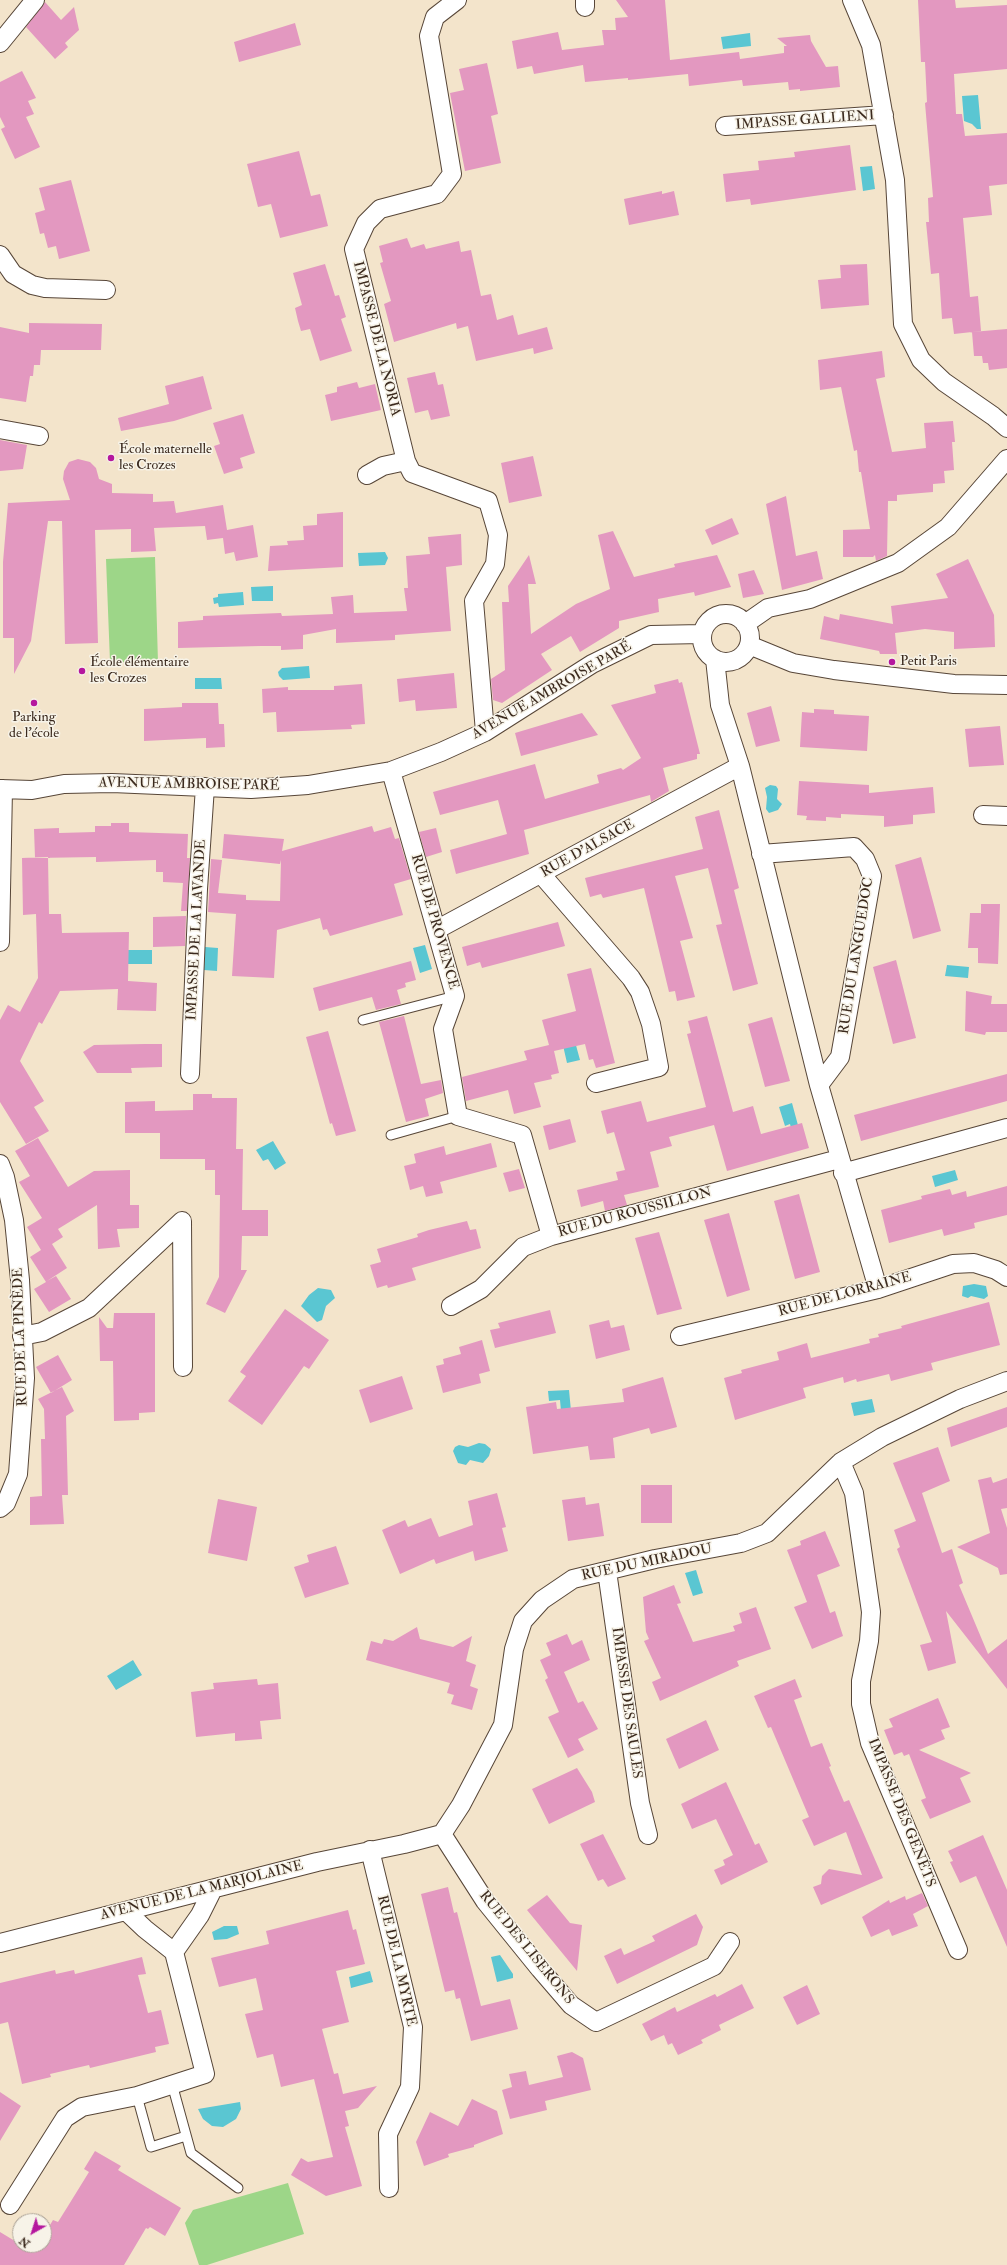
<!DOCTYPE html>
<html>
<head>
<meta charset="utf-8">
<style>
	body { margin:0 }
	#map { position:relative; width:1007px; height:2265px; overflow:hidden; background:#f3e4cb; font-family:"IM FELL Double Pica",serif }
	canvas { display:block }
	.north { position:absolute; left:12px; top:2213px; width:40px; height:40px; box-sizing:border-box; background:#f7f3e8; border:1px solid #aca397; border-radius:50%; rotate:219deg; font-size:11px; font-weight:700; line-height:16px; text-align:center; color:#3b2a1e }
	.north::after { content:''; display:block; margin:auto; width:14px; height:18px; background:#b5179e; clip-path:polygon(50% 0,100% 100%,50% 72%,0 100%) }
</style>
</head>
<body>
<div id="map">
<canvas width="1007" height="2265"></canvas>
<div class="north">N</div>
</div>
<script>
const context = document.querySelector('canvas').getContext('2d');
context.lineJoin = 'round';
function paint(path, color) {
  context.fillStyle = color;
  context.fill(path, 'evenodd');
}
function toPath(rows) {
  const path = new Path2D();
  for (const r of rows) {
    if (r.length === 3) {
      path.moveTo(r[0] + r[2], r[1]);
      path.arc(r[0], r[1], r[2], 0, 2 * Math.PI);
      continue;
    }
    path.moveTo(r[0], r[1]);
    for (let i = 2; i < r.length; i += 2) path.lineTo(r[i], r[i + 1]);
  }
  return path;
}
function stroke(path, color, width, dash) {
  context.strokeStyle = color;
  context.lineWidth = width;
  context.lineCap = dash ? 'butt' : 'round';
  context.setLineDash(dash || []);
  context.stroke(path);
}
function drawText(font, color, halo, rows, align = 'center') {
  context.font = font + ' "IM FELL Double Pica",serif';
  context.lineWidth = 3;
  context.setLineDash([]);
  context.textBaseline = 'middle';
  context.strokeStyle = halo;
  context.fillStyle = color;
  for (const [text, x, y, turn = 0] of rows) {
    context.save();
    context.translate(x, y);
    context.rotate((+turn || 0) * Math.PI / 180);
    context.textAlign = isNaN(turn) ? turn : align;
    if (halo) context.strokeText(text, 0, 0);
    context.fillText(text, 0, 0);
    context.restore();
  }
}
paint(toPath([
	[155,557,158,663,110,662,106,559],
	[288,2183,304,2234,207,2265,199,2265,185,2223,193,2210]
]), '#9dd688');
paint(toPath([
	[750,33,751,46,723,49,721,37],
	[978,95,981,129,977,129,972,124,964,121,962,96],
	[872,166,875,189,863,191,860,167],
	[385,552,388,558,385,565,359,566,358,553],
	[273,586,273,601,252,601,251,587],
	[243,592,244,605,219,607,218,603,214,604,213,598,218,597,218,594],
	[309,666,310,678,283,680,279,676,278,672,282,668],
	[195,678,221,678,222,689,195,689],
	[770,785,776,786,778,789,777,799,782,804,778,810,769,813,766,809,767,797,765,788],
	[425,945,432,969,420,973,413,948],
	[205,947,218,948,217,971,204,970],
	[120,950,152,950,152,964,120,964],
	[947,965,969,967,968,978,945,976],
	[574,1038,580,1060,567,1063,562,1041],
	[792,1103,799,1129,792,1131,790,1124,785,1126,779,1107],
	[273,1141,286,1163,275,1170,268,1159,263,1161,256,1150],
	[955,1170,958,1180,935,1187,932,1176],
	[974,1284,986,1286,988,1296,984,1299,971,1296,968,1298,962,1296,963,1286],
	[318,1288,331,1290,335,1298,326,1306,322,1320,317,1322,301,1306,309,1295],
	[569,1390,571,1411,561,1411,560,1400,549,1401,548,1391],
	[872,1399,875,1412,854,1416,851,1403],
	[479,1443,485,1444,491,1449,489,1456,483,1463,470,1460,466,1465,458,1463,453,1451,455,1447,459,1445,468,1447],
	[696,1570,703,1593,693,1596,685,1573],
	[133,1660,142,1675,116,1690,107,1676],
	[224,1926,237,1926,239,1934,227,1939,214,1940,212,1932],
	[500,1955,513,1974,513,1978,497,1982,491,1957],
	[370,1971,373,1982,351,1988,349,1977],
	[240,2102,241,2109,236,2119,223,2127,212,2126,203,2119,198,2109]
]), '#5ac6d2');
paint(toPath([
	[616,0,665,0,670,60,739,52,740,59,784,53,784,46,787,46,777,38,810,35,811,41,826,67,838,66,840,87,800,91,800,89,789,90,788,82,743,86,742,80,689,86,688,74,628,80,628,78,585,82,583,65,534,74,532,66,517,69,512,41,558,32,562,50,604,45,602,30,616,30,615,18,628,17],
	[918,0,955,0,956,8,1007,5,1007,69,954,74,956,114,962,114,965,136,1007,133,1007,184,989,186,992,215,963,218,970,297,978,296,981,331,954,334,952,318,942,319,939,273,931,274,926,222,929,222,928,198,933,197,925,103,927,102,925,62,921,62],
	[45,2,61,20,74,7,79,30,65,43,68,47,55,59,26,27],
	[295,23,301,45,239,62,234,42],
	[487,63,498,114,491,116,501,163,465,171,450,93,464,90,459,69],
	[22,71,36,98,28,101,34,114,26,117,40,147,15,159,1,129,5,127,0,117,0,82],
	[850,145,856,190,751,205,750,199,726,202,723,174,759,170,758,161,795,157,794,152],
	[299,151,311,196,320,194,328,226,280,238,271,204,258,207,247,164],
	[71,180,90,251,59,259,56,246,48,248,44,233,40,234,35,213,45,210,39,188],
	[662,191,662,194,674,191,679,215,629,225,624,199],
	[407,238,411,248,424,244,426,249,459,241,461,252,471,250,481,296,491,294,497,320,513,315,518,335,547,327,553,349,534,354,533,348,476,361,468,326,457,329,456,323,394,342,384,304,391,301,380,263,383,262,379,246],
	[325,264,335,296,339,295,346,317,341,319,352,351,320,361,310,329,301,331,298,321,295,308,302,305,293,273],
	[867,264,869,305,821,309,818,280,841,278,840,265],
	[29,323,102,324,101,350,41,350,40,365,34,365,33,376,30,376,26,402,0,398,0,327,29,333],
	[1007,329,1007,368,989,370,988,363,983,363,982,356,974,356,972,332],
	[882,351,885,377,876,379,892,452,926,448,924,423,953,421,955,442,952,442,954,470,944,471,945,483,933,484,933,492,897,495,897,501,888,501,887,556,876,561,875,555,873,557,843,557,843,530,870,529,861,472,859,472,857,450,854,451,841,387,820,390,818,360],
	[435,372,438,385,443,384,450,416,431,420,428,410,415,413,407,378],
	[203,376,212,409,174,421,121,431,118,418,169,404,165,386],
	[357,382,359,388,375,384,381,410,331,421,325,395,337,392,337,387],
	[243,414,255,453,240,458,243,468,224,474,214,446,220,444,213,423],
	[0,440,27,445,23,469,0,471],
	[533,456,542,496,509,503,501,463],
	[78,459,90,462,96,468,99,479,112,484,112,493,153,494,153,502,174,501,176,513,223,505,227,530,253,525,258,557,236,561,234,552,225,554,223,538,207,540,205,526,154,528,156,551,131,552,131,529,95,530,98,643,65,644,62,521,48,521,31,641,14,674,14,638,3,638,3,562,8,503,70,500,63,479,64,471,69,462],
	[786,496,796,556,817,551,823,579,782,590,766,504],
	[343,512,343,567,268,571,270,546,288,545,287,541,304,540,303,526,317,525,317,514],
	[732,518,739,534,712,545,705,530],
	[613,531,634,577,675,567,674,564,717,555,731,587,695,596,694,592,658,599,659,612,619,621,619,628,580,652,571,636,541,654,552,670,502,703,493,700,491,679,505,670,502,602,509,602,508,586,529,555,536,584,528,584,531,634,576,604,610,589,598,535],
	[461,534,462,565,446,567,451,631,395,635,395,640,336,643,336,629,303,635,303,649,281,650,281,646,261,646,178,648,178,622,203,620,203,616,281,613,282,616,333,614,331,597,353,595,354,613,407,611,404,588,408,588,406,556,430,554,428,537],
	[968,559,994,615,995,647,954,649,954,632,925,629,895,633,897,654,880,654,879,651,820,639,824,616,839,620,840,614,893,624,891,606,948,598,936,574],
	[754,570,764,594,743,598,738,574],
	[454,673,457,708,416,711,415,700,399,702,397,679],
	[678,679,679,683,682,682,700,754,697,754,697,759,663,768,669,791,651,802,650,795,524,830,529,854,456,874,450,850,507,834,498,800,440,815,433,792,535,764,545,799,599,783,597,775,621,768,623,770,641,758,611,705,656,693,654,685],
	[362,684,365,724,351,725,352,729,277,732,276,712,263,713,262,689,288,687,288,690,334,690,334,686],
	[182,703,218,703,219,724,224,724,225,747,206,748,206,738,144,741,144,709,182,707],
	[771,706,780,741,756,747,747,713],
	[814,709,834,710,834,714,869,716,867,751,800,747,802,712,814,713],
	[582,713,598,735,521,756,515,733],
	[1000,726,1004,765,969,767,965,729],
	[799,781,869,785,869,793,933,787,935,813,913,815,913,824,884,827,884,816,841,814,841,818,826,817,826,821,806,820,807,816,797,815],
	[719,810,739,888,734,890,758,984,733,991,716,925,722,924,708,868,675,876,693,938,680,941,695,997,677,1001,675,991,669,992,644,888,603,898,601,894,590,897,585,878,703,849,695,817],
	[111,823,129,823,129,832,188,834,187,858,190,858,187,911,181,911,183,883,163,882,163,872,156,872,156,860,96,862,96,857,35,858,34,829,59,828,59,833,95,832,95,826,111,826],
	[372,826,374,832,391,827,395,839,399,838,411,879,394,884,403,915,330,936,327,929,323,930,320,918,277,930,274,978,232,976,236,914,208,912,211,859,222,860,218,893,246,895,246,900,280,901,281,860,280,864,222,858,224,834,284,839,282,851],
	[436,828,442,852,426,857,419,832],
	[48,857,49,914,43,914,61,914,62,933,129,932,128,981,157,983,156,1011,117,1010,118,989,60,991,42,1024,39,1022,20,1061,44,1101,34,1107,49,1131,26,1144,0,1102,0,1020,8,1005,20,1012,38,978,36,914,23,915,22,858],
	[921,857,941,931,913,939,895,865],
	[981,904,1000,904,998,964,978,963,978,948,968,948,970,913,981,913],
	[186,916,185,946,153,947,153,917],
	[558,922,565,946,482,968,480,962,467,966,462,947],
	[896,960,916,1038,893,1044,873,967],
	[411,961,416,980,405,983,406,987,397,990,401,1004,376,1010,372,997,319,1011,313,988],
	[591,968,615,1063,596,1068,593,1059,589,1060,585,1044,554,1051,559,1073,551,1075,552,1079,534,1083,541,1107,514,1114,508,1090,466,1101,462,1077,527,1060,524,1051,549,1045,542,1020,576,1011,567,974],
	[966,991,992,996,991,1004,1007,1004,1007,1032,986,1032,985,1035,965,1031],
	[404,1016,421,1084,441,1080,443,1093,425,1099,429,1116,406,1122,379,1022],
	[707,1016,733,1112,753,1106,761,1134,802,1123,809,1148,727,1171,714,1125,669,1137,672,1146,650,1152,659,1187,624,1195,627,1205,605,1211,603,1201,581,1207,577,1190,618,1180,616,1172,625,1170,614,1132,607,1134,601,1111,641,1101,647,1122,706,1107,687,1034,691,1033,688,1021],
	[772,1017,790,1081,765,1087,748,1024],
	[328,1031,356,1131,336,1136,332,1123,330,1124,306,1037],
	[145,1044,162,1044,162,1067,131,1068,132,1073,97,1073,83,1052,94,1045],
	[1007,1074,1007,1101,861,1141,854,1115],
	[193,1094,212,1094,212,1098,237,1098,236,1149,243,1149,242,1210,268,1210,268,1236,242,1236,241,1270,247,1270,225,1313,206,1304,219,1277,220,1195,215,1195,215,1170,205,1170,205,1159,160,1159,160,1133,125,1133,125,1102,155,1101,155,1111,193,1110],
	[570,1119,576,1142,549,1150,543,1126],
	[38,1138,68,1187,94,1171,130,1170,130,1205,139,1205,139,1228,117,1229,120,1247,98,1249,97,1205,58,1229,63,1237,52,1244,67,1268,47,1281,56,1276,71,1299,49,1312,34,1289,46,1282,30,1257,41,1250,27,1227,42,1218,19,1182,30,1176,15,1151],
	[491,1143,497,1167,440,1182,443,1193,426,1197,423,1186,410,1190,404,1166,416,1163,414,1154,444,1146,446,1155],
	[519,1169,525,1188,509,1192,503,1173],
	[1007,1186,1007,1215,974,1223,975,1228,944,1236,942,1229,889,1243,881,1210,922,1199,921,1196,950,1189,952,1195,966,1191,967,1197],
	[799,1194,820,1272,795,1279,774,1201],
	[729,1213,750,1290,727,1297,704,1220],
	[467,1221,470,1230,476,1229,481,1248,412,1268,416,1280,388,1288,387,1285,377,1288,370,1265,381,1262,377,1249,418,1237,417,1234,429,1230],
	[659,1232,682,1309,657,1315,635,1238],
	[989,1302,1000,1345,931,1363,933,1370,891,1381,889,1374,857,1382,856,1379,844,1383,843,1377,803,1388,806,1398,735,1420,724,1378,742,1373,741,1370,779,1360,777,1352,807,1343,811,1358,870,1343,869,1339,879,1337,878,1334,902,1328,901,1326],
	[285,1309,329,1340,309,1369,304,1366,262,1425,228,1401,246,1376,240,1372],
	[550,1310,556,1333,495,1348,490,1330,500,1328,498,1323],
	[114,1313,155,1313,155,1412,139,1413,139,1420,114,1421,113,1361,100,1361,99,1317,107,1328,113,1328],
	[609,1320,611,1328,624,1325,630,1350,596,1359,589,1325],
	[482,1340,490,1371,479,1374,481,1383,443,1393,436,1366,444,1364,443,1359,461,1354,459,1347],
	[58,1355,72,1380,51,1393,36,1367],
	[402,1376,413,1409,370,1423,359,1390],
	[663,1377,677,1427,651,1434,649,1428,613,1438,615,1458,590,1460,588,1446,533,1454,526,1407,556,1402,557,1409,624,1402,622,1389],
	[62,1387,74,1411,66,1416,68,1495,62,1495,64,1524,30,1525,30,1497,42,1496,41,1439,45,1439,44,1409,38,1399],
	[1007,1407,1007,1427,951,1447,947,1428],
	[938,1447,950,1481,922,1493,942,1553,952,1549,963,1583,959,1585,988,1654,1007,1639,1007,1689,946,1611,956,1663,928,1671,920,1645,932,1642,897,1549,900,1547,894,1530,916,1521,893,1463],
	[991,1477,993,1483,1007,1478,1007,1508,1001,1509,1007,1528,1007,1574,1000,1575,998,1568,957,1547,990,1533,978,1480],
	[641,1485,672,1485,672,1523,641,1523],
	[497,1493,506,1527,502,1528,508,1551,475,1561,473,1551,436,1564,434,1559,400,1574,382,1530,405,1520,408,1527,431,1518,439,1537,473,1525,468,1501],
	[585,1497,586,1505,599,1503,604,1536,568,1541,562,1500],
	[218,1499,257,1507,247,1561,208,1553],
	[825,1531,840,1566,817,1575,830,1613,835,1611,843,1636,812,1649,794,1607,807,1602,787,1550,801,1545,800,1541],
	[336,1546,349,1584,305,1598,294,1567,309,1562,307,1555],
	[674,1585,681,1603,677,1604,693,1642,735,1631,733,1626,742,1623,739,1613,756,1607,771,1649,737,1661,739,1666,660,1701,652,1682,661,1678,644,1641,649,1639,646,1632,643,1597],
	[417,1627,420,1639,453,1647,472,1636,466,1661,476,1665,470,1686,478,1689,472,1710,451,1704,454,1695,447,1693,450,1683,366,1660,371,1641,382,1644,384,1639,393,1641],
	[567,1634,572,1645,582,1640,590,1660,564,1672,578,1703,583,1701,598,1729,578,1739,584,1750,568,1758,548,1717,559,1712,545,1680,548,1678,540,1660,551,1655,546,1643],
	[257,1679,258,1685,278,1683,281,1719,260,1721,262,1739,235,1741,235,1733,196,1737,191,1692,214,1689,213,1683],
	[795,1679,802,1697,794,1700,811,1747,822,1743,831,1766,829,1767,844,1802,849,1800,883,1878,821,1905,813,1887,821,1884,822,1876,829,1869,862,1875,846,1832,814,1846,802,1820,809,1817,771,1727,768,1728,754,1696],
	[938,1698,950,1727,941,1730,945,1739,919,1750,971,1773,960,1778,971,1802,930,1819,921,1800,926,1798,909,1754,904,1756,902,1752,894,1755,884,1730,893,1727,889,1719],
	[706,1720,719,1750,679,1769,666,1739],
	[577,1768,592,1792,595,1802,549,1824,532,1789],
	[726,1782,755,1845,759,1843,768,1862,721,1885,714,1870,725,1865,723,1860,733,1855,716,1819,692,1829,681,1804],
	[603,1834,626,1879,608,1887,603,1879,598,1881,580,1844],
	[983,1835,1007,1890,1007,1947,976,1876,960,1883,950,1862,953,1861,948,1851],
	[448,1887,454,1913,457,1912,481,2006,510,1999,518,2029,471,2041,460,1998,456,1999,454,1990,445,1992,421,1894],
	[922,1893,928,1906,913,1914,918,1926,892,1936,889,1929,871,1937,862,1917,889,1900,890,1903,905,1896,906,1900],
	[547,1895,570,1923,582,1925,577,1971,527,1910],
	[348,1910,353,1930,356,1929,365,1964,336,1971,349,2022,322,2029,334,2074,338,2073,343,2094,377,2086,358,2108,345,2111,349,2126,345,2127,362,2186,326,2196,291,2175,301,2158,308,2162,333,2157,314,2079,281,2087,273,2054,257,2058,245,2014,263,2010,256,1978,219,1987,211,1958,269,1944,266,1931],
	[696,1914,703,1927,697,1945,617,1984,604,1956,621,1948,624,1955,655,1941,652,1936],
	[142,1957,146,1974,138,1975,148,2013,161,2010,169,2044,155,2047,156,2052,90,2068,89,2065,50,2074,51,2077,22,2084,8,2022,0,2024,0,1983,55,1970,56,1974,74,1970,75,1974],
	[742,1984,754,2008,719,2025,721,2030,701,2040,703,2043,678,2055,672,2043,668,2045,664,2035,651,2041,642,2024,675,2007,677,2012,715,1994,717,1997],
	[807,1985,820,2014,797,2025,783,1997],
	[572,2052,583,2058,591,2090,545,2101,547,2110,510,2119,502,2090,512,2087,509,2074,526,2071,529,2085,563,2077,557,2056],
	[0,2092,21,2106,0,2141],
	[472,2099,497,2111,503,2134,474,2145,474,2147,448,2154,449,2157,424,2166,416,2142,430,2112,458,2126],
	[95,2151,121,2166,118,2170,181,2208,165,2236,150,2227,148,2229,146,2228,124,2265,0,2265,0,2232,33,2252,38,2245,44,2245,44,2235,53,2220,58,2222,68,2206,89,2172,84,2169]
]), '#e398c0');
const service = toPath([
	[363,1020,455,996],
	[391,1135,458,1116],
	[172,2084,191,2153,238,2188],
	[137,2096,151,2147,186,2136]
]);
const minor = toPath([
	[585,0,585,7],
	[852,0,871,45,895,180,903,324,921,360,944,382,993,416,1007,428],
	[0,43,35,0],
	[725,126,884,115],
	[0,255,13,274,32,285,45,288,106,290],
	[0,429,39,436],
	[406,461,354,249,366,223,380,209,437,194,452,174,429,36,435,17,457,0],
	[367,475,383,466,406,461,412,473,488,501,498,535,495,564,474,601,485,732],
	[726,638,24],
	[745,624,768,608,810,599,898,563,948,527,1007,459],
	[749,645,793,663,834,670,954,684,1007,685],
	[715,659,720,705,740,766,819,1085,878,1289],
	[391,771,455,996,443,1029,458,1116,522,1135,551,1236],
	[0,789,32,790,64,784,112,783,251,789,308,785,391,771,441,752,485,732,592,664,651,635,702,634],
	[983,815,1007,816],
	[761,854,854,847,865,859,872,876,840,1057,819,1085],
	[541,874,631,978,640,992,651,1024,659,1067,596,1083],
	[436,930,740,766],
	[0,942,3,789],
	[190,1074,198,889,205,787],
	[0,1164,5,1177,14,1220,20,1280,25,1378,18,1474,6,1503,0,1508],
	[843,1173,1007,1128],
	[451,1306,481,1289,523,1247,551,1236,839,1159],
	[22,1336,42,1332,89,1308,182,1221,183,1367],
	[680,1336,878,1289,953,1264,974,1263,996,1270,1007,1277],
	[841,1462,854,1493,871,1612,869,1641,861,1681,861,1704,870,1743,958,1950],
	[607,1571,640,1803,648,1835],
	[442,1834,485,1901,540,1969,571,2005,596,2022,714,1966,730,1942],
	[370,1850,413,2027,410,2087,388,2134,389,2188],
	[0,1943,317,1862,404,1844,442,1834,461,1805,503,1725,514,1649,523,1621,542,1600,573,1579,655,1559,741,1543,767,1533,841,1462,882,1437,960,1399,1007,1381],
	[174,1952,200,1915,213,1889],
	[10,2205,65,2118,82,2107,137,2096,205,2074,174,1952,145,1929,126,1911]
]);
stroke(service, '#574638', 11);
stroke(minor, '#574638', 20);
stroke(service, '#fff', 9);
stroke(minor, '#fff', 18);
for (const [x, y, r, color] of [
	[111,458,4,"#b5179e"],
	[892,662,4,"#b5179e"],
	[82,671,4,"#b5179e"],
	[34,703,4,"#b5179e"]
]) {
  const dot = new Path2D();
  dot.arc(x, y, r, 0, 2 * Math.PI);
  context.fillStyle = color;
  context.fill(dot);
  stroke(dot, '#f7f3e8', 1.5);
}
drawText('14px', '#3b2a1e', '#f7f3e8', [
	["IMPASSE GALLIENI",805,121,-4],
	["IMPASSE DE LA NORIA",376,339,76],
	["AVENUE AMBROISE PARÉ",552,691,-30],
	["AVENUE AMBROISE PARÉ",189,785,1],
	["RUE D'ALSACE",588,849,-29],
	["RUE DE PROVENCE",434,922,74],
	["IMPASSE DE LA LAVANDE",197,930,-87],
	["RUE DU LANGUEDOC",857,956,-81],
	["RUE DU ROUSSILLON",635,1213,-15],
	["RUE DE LORRAINE",845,1295,-15],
	["RUE DE LA PINÈDE",21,1337,-92],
	["RUE DU MIRADOU",647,1563,-12],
	["IMPASSE DES SAULES",626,1703,82],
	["IMPASSE DES GENÊTS",901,1813,68],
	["AVENUE DE LA MARJOLAINE",202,1891,-14],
	["RUE DES LISERONS",526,1948,51],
	["RUE DE LA MYRTE",396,1961,77]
]);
drawText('14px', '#3b2a1e', '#f7f3e8', [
	["École maternelle",119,450],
	["les Crozes",119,466],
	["Petit Paris",900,662],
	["École élémentaire",90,663],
	["les Crozes",90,679],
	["Parking",34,718,"center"],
	["de l'école",34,734,"center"]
], 'left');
</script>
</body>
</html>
